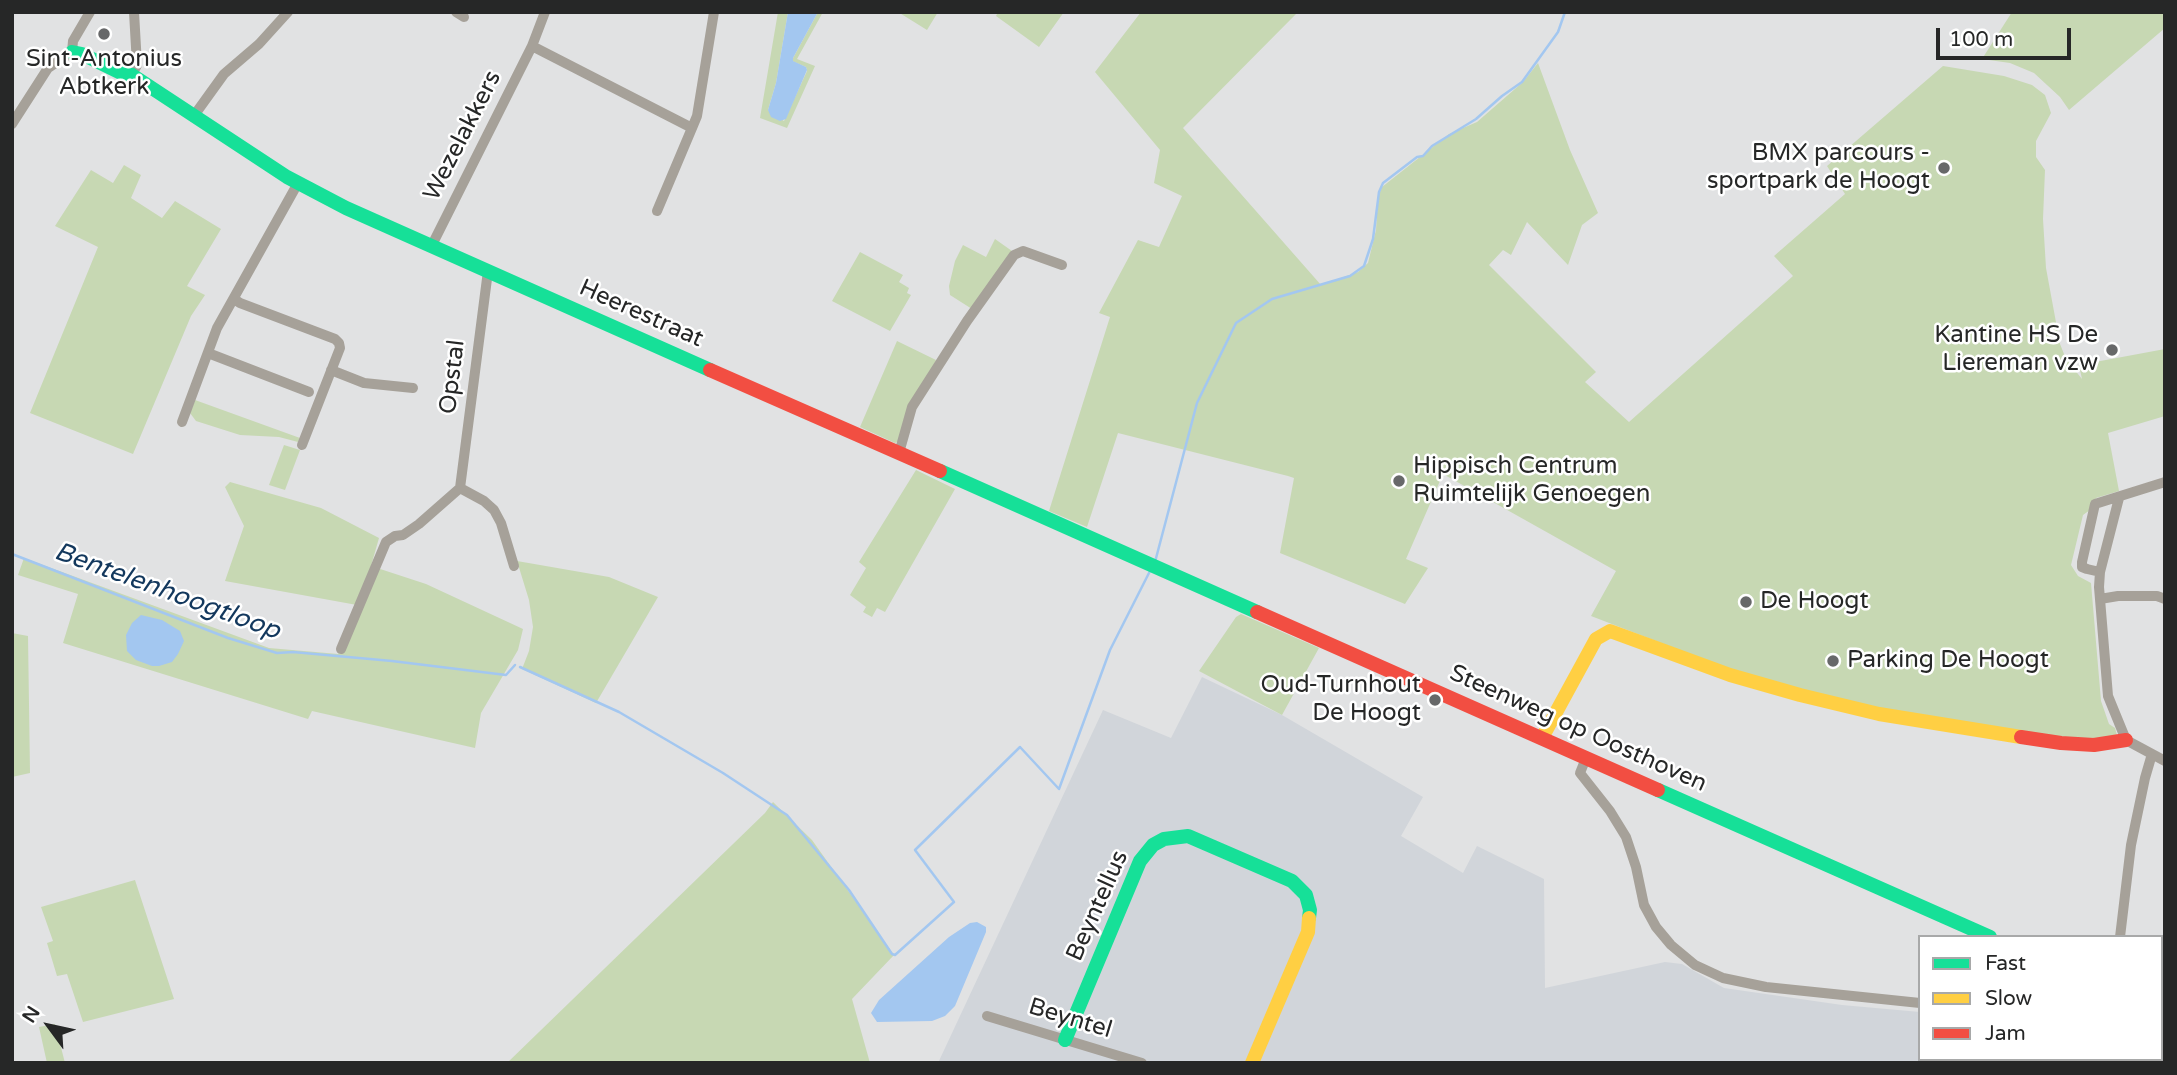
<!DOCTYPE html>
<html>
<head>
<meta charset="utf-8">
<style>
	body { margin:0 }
	#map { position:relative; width:2177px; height:1075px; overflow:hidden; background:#e1e2e3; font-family:"Varela Round",sans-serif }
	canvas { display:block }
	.frame { position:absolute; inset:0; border:14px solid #262727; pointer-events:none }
	.legend { position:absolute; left:1918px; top:935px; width:245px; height:126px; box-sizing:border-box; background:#fff; border:2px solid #a8a9a9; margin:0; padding:9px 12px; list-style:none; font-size:21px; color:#262727 }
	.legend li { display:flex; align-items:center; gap:14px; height:35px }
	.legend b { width:35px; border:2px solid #a8a9a9 }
	.north { position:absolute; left:14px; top:991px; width:70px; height:70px; -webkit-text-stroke:5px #fff; paint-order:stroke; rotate:303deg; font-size:19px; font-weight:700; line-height:28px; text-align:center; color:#262727 }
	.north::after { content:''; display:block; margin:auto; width:24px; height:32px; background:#262727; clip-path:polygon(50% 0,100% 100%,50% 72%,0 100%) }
	.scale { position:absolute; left:1936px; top:28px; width:135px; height:32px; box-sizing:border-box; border:4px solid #262727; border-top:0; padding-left:9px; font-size:21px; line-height:24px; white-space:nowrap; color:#262727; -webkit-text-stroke:5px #fff; paint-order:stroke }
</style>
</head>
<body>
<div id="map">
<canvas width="2177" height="1075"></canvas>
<div class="frame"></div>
<ul class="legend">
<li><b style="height:9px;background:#16e098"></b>Fast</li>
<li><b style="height:9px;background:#ffcf43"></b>Slow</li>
<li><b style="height:9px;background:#f24e42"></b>Jam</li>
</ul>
<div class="north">N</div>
<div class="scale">100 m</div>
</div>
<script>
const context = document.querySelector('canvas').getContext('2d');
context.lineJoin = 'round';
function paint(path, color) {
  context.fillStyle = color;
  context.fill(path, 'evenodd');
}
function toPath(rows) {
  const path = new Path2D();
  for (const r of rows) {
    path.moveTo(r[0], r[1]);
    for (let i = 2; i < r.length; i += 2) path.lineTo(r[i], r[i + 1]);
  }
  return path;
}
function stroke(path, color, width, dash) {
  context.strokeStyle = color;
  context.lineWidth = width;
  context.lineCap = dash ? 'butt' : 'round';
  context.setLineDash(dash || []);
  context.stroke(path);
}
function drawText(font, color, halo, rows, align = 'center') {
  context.font = font + ' "Varela Round",sans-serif';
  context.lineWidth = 5;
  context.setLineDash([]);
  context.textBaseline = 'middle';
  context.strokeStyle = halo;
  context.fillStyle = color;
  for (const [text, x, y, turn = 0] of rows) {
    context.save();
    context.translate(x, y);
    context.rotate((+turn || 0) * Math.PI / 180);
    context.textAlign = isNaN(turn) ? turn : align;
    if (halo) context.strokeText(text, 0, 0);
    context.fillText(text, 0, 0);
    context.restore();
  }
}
paint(toPath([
	[1202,677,1282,715,1423,797,1401,836,1463,873,1477,846,1544,879,1545,988,1665,962,1682,964,1724,988,1842,1005,1920,1012,1920,1059,1974,1059,1974,1063,938,1063,1103,710,1171,738]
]), '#d1d5da');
paint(toPath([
	[778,12,788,12,776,83,768,110,784,121,807,71,806,67,792,61,793,58,818,12,823,12,797,59,815,66,787,128,760,118],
	[898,12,938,12,927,30],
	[998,12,1064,12,1039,47,996,16],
	[1141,12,1295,12,1296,14,1183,128,1321,285,1358,272,1368,263,1376,230,1378,197,1382,187,1449,134,1477,122,1523,82,1538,63,1570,150,1598,213,1582,225,1568,265,1527,222,1511,255,1503,250,1489,265,1596,372,1585,382,1629,422,1793,276,1774,256,1845,194,1827,166,1943,66,2004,76,2032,85,2045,95,2051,113,2036,141,2036,157,2045,170,2043,219,2046,268,2060,344,2066,359,2082,379,2079,365,2165,349,2165,416,2108,433,2119,491,2096,498,2090,510,2083,515,2071,565,2078,576,2091,583,2101,701,2109,724,2115,728,2117,735,2096,741,2023,733,1879,709,1815,694,1718,665,1643,636,1591,616,1616,571,1443,474,1406,559,1428,568,1405,604,1280,553,1294,478,1288,476,1118,433,1087,527,1049,511,1110,317,1099,313,1138,240,1159,247,1182,196,1154,183,1160,150,1095,72],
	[2012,12,2165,12,2165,28,2069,110,2060,97,2034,73,2010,63,1982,59],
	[124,165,141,175,131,198,162,218,175,201,221,229,187,286,205,295,191,316,133,454,30,413,98,247,55,226,91,170,113,183],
	[995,239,1012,251,972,309,950,295,949,286,955,261,963,245,986,257],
	[860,252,903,275,899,282,909,288,907,293,911,295,890,331,832,301],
	[897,341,936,360,899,441,895,443,860,427],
	[195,400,300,438,298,442,279,437,240,435,196,421,190,413],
	[284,445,300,450,285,490,269,485],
	[916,470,955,489,885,612,877,608,872,617,863,612,866,607,850,595,866,568,859,562],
	[230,482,321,508,379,538,371,566,426,584,523,629,518,650,481,713,475,748,312,711,308,719,63,643,78,594,18,575,24,558,269,648,338,654,357,605,225,581,244,526,225,487],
	[517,561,609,577,658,597,596,703,522,669,529,651,533,627,529,600],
	[1241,614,1319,648,1282,715,1199,671,1236,617],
	[12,633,28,636,30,773,12,777],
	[773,802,812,840,894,955,852,999,870,1063,507,1063,765,813],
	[135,880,174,999,83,1022,67,974,57,976,47,943,53,941,41,907],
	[55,1024,65,1063,47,1063,39,1027]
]), '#c7d8b3');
paint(toPath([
	[788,12,818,12,793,58,793,61,806,67,807,70,786,119,780,121,771,117,768,110,776,83],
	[141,615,162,620,180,631,184,641,178,654,172,662,159,666,152,666,136,660,127,651,126,635,132,623],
	[977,922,986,927,986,932,955,1006,945,1016,932,1021,877,1022,871,1013,879,1000,949,937,970,923]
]), '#a3c7f0');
stroke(toPath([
	[12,554,228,638,277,653,293,652,392,661,506,675,515,665],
	[1155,562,1197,403,1236,323,1272,299,1350,276,1364,266,1373,239,1379,192,1383,183,1417,157,1423,156,1432,146,1476,119,1502,96,1522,82,1558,32,1565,12],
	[520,667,619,712,723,773,787,815,849,890,892,954,895,955,954,902,915,850,1020,747,1059,789,1110,650,1151,569]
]), '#a3c7f0', 2.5);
stroke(toPath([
	[456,12,464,17],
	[532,46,692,128,697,116,714,12],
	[132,75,137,65,134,12],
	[193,117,224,74,259,44,288,12],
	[12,124,48,68,72,52,73,41,90,12],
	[657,211,692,128],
	[432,245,532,46,545,12],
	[488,271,460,488,484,501,494,510,501,523,514,566],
	[234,299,240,303,335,339,339,343,340,348,302,445],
	[208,353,309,392],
	[331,370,364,383,413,388],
	[182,422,217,328,298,183],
	[899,453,912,407,967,321,1014,255,1023,251,1062,265],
	[2119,498,2100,572,2099,587,2108,696,2126,740,2165,761],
	[2100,572,2087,569,2082,567,2082,562,2095,504,2165,482],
	[2100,599,2118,596,2157,596,2165,599],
	[341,649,386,542,395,536,403,535,419,524,460,488],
	[1586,758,1580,773,1610,811,1626,837,1636,867,1644,905,1656,927,1671,945,1695,965,1723,978,1766,987,1920,1003],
	[2120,937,2131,845,2145,778,2152,754],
	[987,1016,1142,1063],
	[2110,1059,2110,1063]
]), '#a6a199', 10);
stroke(toPath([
	[72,52,82,54,123,74,132,75,287,177,346,208,710,370],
	[940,471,1257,612],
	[1658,790,1990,937],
	[1065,1040,1140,861,1153,845,1164,839,1188,836,1292,881,1306,895,1310,910,1309,918]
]), '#16e098', 14);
stroke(toPath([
	[1542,738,1596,639,1610,631,1730,675,1800,695,1879,714,2021,737],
	[2161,1013,2165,1014],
	[1252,1063,1308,932,1309,918]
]), '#ffcf43', 14);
stroke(toPath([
	[710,370,940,471],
	[1257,612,1658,790],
	[2021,737,2061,743,2094,745,2126,740]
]), '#f24e42', 14);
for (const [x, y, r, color] of [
	[104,34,7,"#676869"],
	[1944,168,7,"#676869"],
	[2112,350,7,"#676869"],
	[1399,481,7,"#676869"],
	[1746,602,7,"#676869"],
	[1833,661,7,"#676869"],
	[1435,700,7,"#676869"]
]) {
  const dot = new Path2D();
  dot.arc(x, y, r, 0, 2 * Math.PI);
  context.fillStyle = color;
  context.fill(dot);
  stroke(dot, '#fff', 2.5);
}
drawText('24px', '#262727', '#fff', [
	["Sint-Antonius",104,60,"center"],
	["Abtkerk",104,88,"center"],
	["BMX parcours -",1930,154],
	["sportpark de Hoogt",1930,182],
	["Kantine HS De",2098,336],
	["Liereman vzw",2098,364],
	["Hippisch Centrum",1413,467,"left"],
	["Ruimtelijk Genoegen",1413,495,"left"],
	["De Hoogt",1760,602,"left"],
	["Parking De Hoogt",1847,661,"left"],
	["Oud-Turnhout",1421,686],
	["De Hoogt",1421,714]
], 'right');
drawText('24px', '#262727', '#fff', [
	["Wezelakkers",463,136,-63],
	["Heerestraat",641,314,24],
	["Opstal",453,377,-83],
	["Steenweg op Oosthoven",1578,729,24],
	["Beyntellus",1098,906,-66],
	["Beyntel",1070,1019,17]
]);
drawText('italic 26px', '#13385d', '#fff', [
	["Bentelenhoogtloop",167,592,20]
]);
</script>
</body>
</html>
